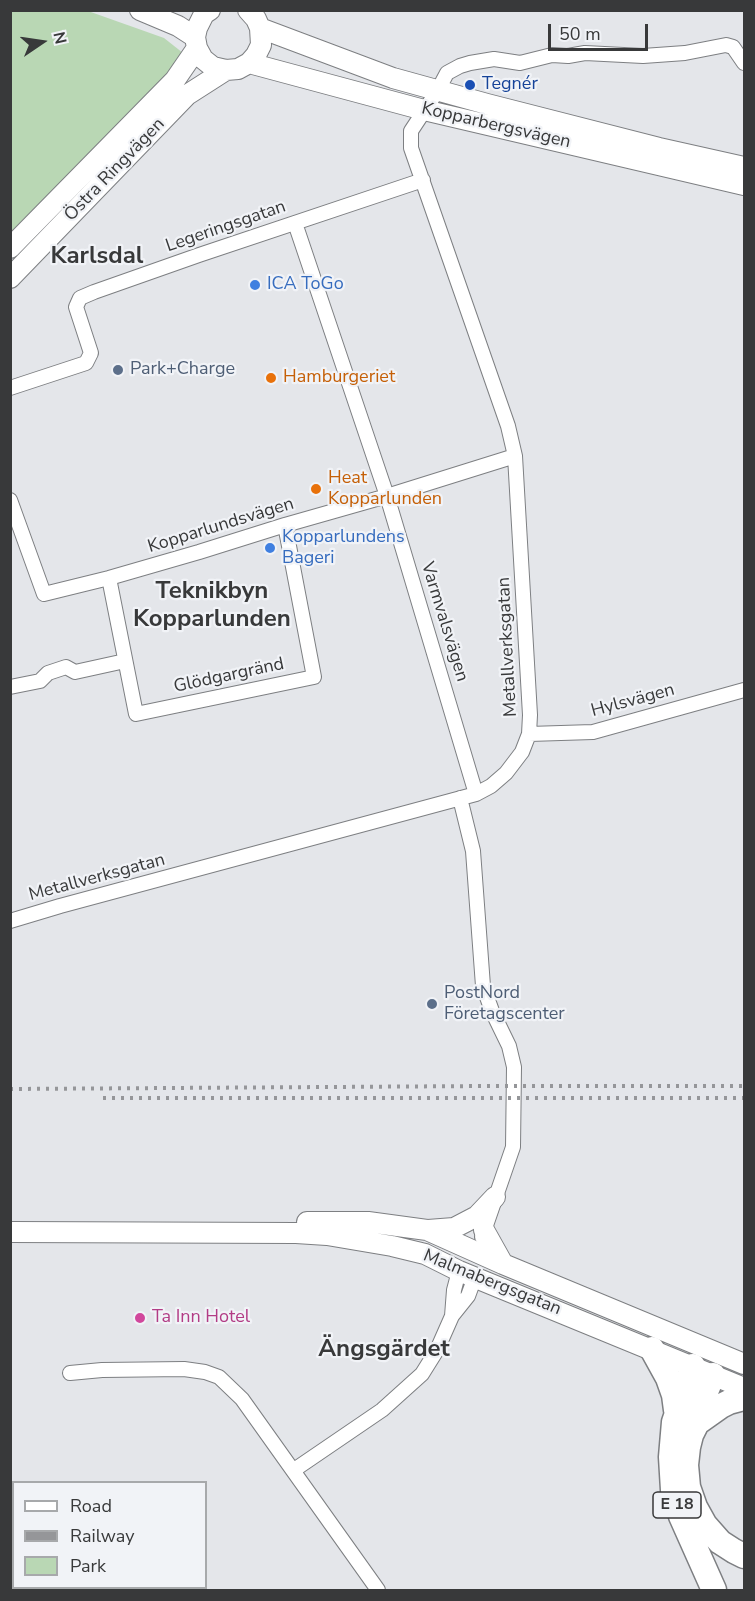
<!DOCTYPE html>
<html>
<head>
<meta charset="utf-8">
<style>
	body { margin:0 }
	#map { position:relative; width:755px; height:1601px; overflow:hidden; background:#e4e6ea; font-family:"Nunito Sans",sans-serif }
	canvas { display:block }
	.frame { position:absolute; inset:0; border:12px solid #38393a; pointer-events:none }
	.legend { position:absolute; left:12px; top:1481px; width:195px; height:108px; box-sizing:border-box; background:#f1f3f7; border:2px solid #a7a9ab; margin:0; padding:8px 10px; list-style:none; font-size:18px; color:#38393a }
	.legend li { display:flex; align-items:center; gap:12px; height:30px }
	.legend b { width:30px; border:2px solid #a7a9ab }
	.north { position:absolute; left:12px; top:12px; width:60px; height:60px; -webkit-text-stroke:4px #f1f3f7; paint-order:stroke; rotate:77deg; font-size:16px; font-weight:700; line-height:24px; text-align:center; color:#38393a }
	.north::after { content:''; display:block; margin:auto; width:21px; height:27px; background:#38393a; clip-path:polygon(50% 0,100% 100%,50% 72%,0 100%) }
	.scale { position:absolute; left:548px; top:24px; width:100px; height:27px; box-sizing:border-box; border:3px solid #38393a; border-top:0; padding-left:8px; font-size:18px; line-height:21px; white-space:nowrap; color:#38393a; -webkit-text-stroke:4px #f1f3f7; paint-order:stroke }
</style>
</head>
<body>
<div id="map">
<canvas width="755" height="1601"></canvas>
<div class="frame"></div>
<ul class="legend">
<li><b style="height:8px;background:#fff"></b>Road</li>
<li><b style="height:8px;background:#959699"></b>Railway</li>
<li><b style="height:16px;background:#b9d7b4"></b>Park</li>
</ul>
<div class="north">N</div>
<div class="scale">50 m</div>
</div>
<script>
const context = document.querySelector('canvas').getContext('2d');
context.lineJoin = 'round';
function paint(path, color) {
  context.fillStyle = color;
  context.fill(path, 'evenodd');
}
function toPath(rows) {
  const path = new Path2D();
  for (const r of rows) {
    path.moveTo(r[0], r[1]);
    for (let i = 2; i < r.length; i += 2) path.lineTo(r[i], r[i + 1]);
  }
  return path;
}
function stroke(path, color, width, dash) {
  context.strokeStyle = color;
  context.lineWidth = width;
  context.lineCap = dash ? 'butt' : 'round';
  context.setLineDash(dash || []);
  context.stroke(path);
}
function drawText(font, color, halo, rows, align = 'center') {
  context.font = font + ' "Nunito Sans",sans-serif';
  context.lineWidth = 4.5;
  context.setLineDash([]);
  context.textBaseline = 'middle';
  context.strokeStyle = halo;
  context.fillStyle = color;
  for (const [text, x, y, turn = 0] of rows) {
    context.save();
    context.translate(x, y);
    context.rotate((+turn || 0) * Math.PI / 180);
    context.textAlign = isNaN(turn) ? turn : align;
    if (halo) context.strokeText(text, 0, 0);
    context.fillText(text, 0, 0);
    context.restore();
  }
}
paint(toPath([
	[11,11,88,11,164,38,183,53,159,83,11,236]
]), '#b9d7b4');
const street = toPath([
	[295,223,387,496,476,794],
	[10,388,86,363,91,353,76,307,80,298,94,292,199,255,423,180],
	[10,500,44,594,109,578,199,552,285,525,387,496,515,456],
	[109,578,136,714,314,677,285,525],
	[10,687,40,681,48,673,66,667,75,672,125,661],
	[529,734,593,732,744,690],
	[460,798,473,851,483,986,492,1011,509,1046,514,1067,513,1147,482,1237],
	[10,921,60,906,476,794,491,786,506,773,522,752,529,734,530,715,515,456,508,426,411,148,411,131,438,90,447,73,460,66,470,63,494,59,520,63,552,55,568,56,585,53,643,56,685,53,726,45,733,47,744,63],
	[452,1316,454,1290,459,1271],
	[70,1373,102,1370,184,1369,205,1372,219,1377,242,1399,378,1590],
	[294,1470,382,1410,422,1374,437,1350,452,1316,468,1296,475,1277]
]);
const secondary = toPath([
	[140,10,178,26,195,37],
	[210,10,204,14,197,28,195,37,197,48,203,59,213,67,226,70,238,69,249,63,256,55,261,45,260,28,256,19,248,10],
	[260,28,393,78,487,104,659,148,744,167],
	[249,63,424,110,744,185],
	[10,248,175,80,197,48],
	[10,278,187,95,226,70],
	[307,1222,368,1222,427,1230,503,1264,744,1364],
	[428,1230,454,1228,477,1216,495,1197],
	[484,1230,503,1264],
	[10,1232,296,1233,327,1235,392,1246,425,1254,459,1271,744,1388],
	[10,1584,15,1590]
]);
const highway = toPath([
	[652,1349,668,1378,674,1395,676,1410],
	[693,1366,674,1422,671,1457,673,1490,681,1516,714,1590],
	[713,1375,705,1394,697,1423,691,1435,688,1447,686,1465,688,1487,695,1507,705,1525,720,1542,734,1551,744,1556],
	[697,1423,721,1406,729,1402,744,1398]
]);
stroke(street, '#7d7f82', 16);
stroke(secondary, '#7d7f82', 22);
stroke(highway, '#7d7f82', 27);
stroke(street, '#fff', 14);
stroke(secondary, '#fff', 20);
stroke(highway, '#fff', 24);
stroke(toPath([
	[10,1089,486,1086,744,1086],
	[103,1098,744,1098]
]), '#959699', 4, [3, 6]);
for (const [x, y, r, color] of [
	[470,85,6,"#1a4fb4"],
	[255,285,6,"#3f7fe0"],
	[118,370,6,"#5c6f8a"],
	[271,378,6,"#e8710a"],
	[316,489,6,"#e8710a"],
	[270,548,6,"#3f7fe0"],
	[432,1004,6,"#5c6f8a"],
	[140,1318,6,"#d1479c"]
]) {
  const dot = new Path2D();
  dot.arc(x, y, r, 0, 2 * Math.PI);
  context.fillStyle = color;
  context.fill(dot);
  stroke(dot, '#f1f3f7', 2);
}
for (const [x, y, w] of [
	[677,1505,48]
]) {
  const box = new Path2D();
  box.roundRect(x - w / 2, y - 13, w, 26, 4.5);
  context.fillStyle = '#f1f3f7';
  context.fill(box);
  stroke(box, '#38393a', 1.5);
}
drawText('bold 16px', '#38393a', null, [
	["E 18",677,1505]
]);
drawText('18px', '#164399', '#f1f3f7', [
	["Tegnér",482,85]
], 'left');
drawText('18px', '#38393a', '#f1f3f7', [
	["Kopparbergsvägen",496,126,13],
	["Östra Ringvägen",115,170,-46],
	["Legeringsgatan",226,227,-19],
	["Kopparlundsvägen",221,526,-17],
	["Varmvalsvägen",444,622,73],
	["Metallverksgatan",508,647,-93],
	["Glödgargränd",229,676,-12],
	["Hylsvägen",633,701,-15],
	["Metallverksgatan",97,878,-15],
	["Malmabergsgatan",492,1283,22]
]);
drawText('18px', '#366cbe', '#f1f3f7', [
	["ICA ToGo",267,285],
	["Kopparlundens",282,538],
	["Bageri",282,559]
], 'left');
drawText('18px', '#4e5e75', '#f1f3f7', [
	["Park+Charge",130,370],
	["PostNord",444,994],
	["Företagscenter",444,1015]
], 'left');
drawText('18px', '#c56008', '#f1f3f7', [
	["Hamburgeriet",283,378],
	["Heat",328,479],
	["Kopparlunden",328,500]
], 'left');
drawText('18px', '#b23c85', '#f1f3f7', [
	["Ta Inn Hotel",152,1318]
], 'left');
drawText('bold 24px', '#38393a', '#f1f3f7', [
	["Karlsdal",97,257],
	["Teknikbyn",212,592],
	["Kopparlunden",212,620],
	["Ängsgärdet",384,1350]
]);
</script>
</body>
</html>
